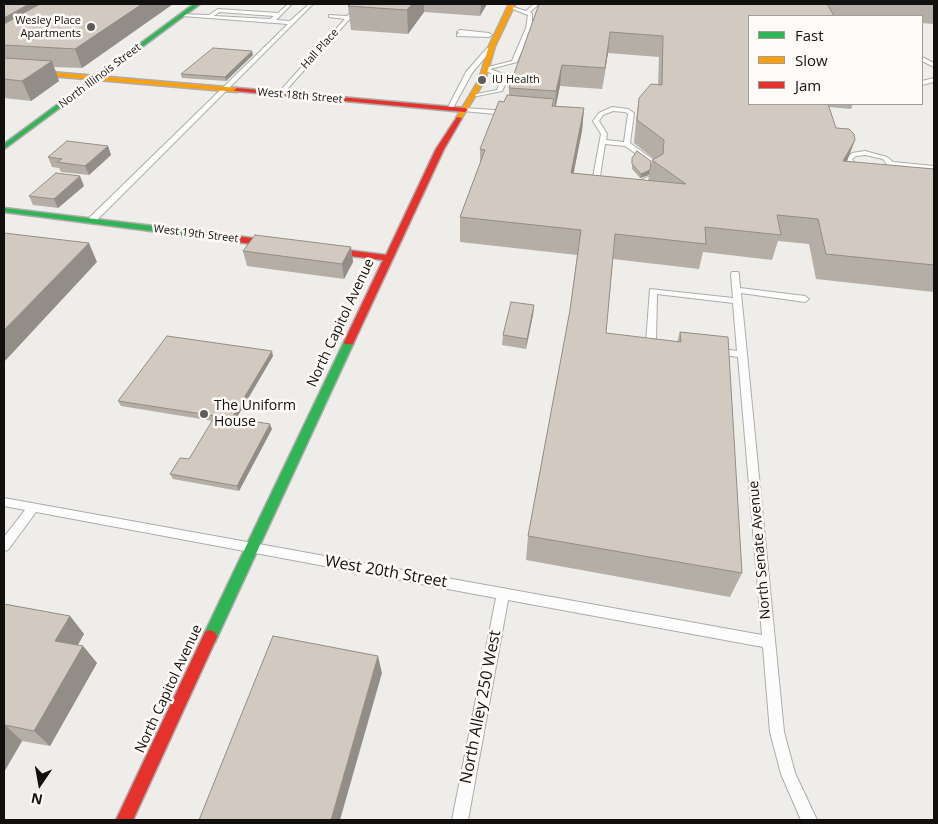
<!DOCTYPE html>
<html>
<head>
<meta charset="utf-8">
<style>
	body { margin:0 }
	#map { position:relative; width:938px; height:824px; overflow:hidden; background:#efedea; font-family:"Open Sans",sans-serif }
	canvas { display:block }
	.frame { position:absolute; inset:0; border:5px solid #11100f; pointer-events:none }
	.legend { position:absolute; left:748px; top:15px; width:175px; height:90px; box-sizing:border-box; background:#fdfaf7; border:1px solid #9f9c9a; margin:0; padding:6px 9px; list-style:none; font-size:15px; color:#11100f }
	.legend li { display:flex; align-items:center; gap:10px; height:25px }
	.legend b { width:25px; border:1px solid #9f9c9a }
	.north { position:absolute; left:15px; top:759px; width:50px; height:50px; -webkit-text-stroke:4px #fdfaf7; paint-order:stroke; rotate:192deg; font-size:14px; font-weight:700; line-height:20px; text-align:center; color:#11100f }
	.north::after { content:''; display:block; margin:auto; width:18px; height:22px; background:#11100f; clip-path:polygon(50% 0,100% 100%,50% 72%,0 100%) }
</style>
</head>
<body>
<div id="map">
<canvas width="938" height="824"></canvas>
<div class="frame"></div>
<ul class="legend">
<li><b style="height:6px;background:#30b455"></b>Fast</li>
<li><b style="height:6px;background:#ff9f0a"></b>Slow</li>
<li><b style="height:6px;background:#e5322d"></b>Jam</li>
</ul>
<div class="north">N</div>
</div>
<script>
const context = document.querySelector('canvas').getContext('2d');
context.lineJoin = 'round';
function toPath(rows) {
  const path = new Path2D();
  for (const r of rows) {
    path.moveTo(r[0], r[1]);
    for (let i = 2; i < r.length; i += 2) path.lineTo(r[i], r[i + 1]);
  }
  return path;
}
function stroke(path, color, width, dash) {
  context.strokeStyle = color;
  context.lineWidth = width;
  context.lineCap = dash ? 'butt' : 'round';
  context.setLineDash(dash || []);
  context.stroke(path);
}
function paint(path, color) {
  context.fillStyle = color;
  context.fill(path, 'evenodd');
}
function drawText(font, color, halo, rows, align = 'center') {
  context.font = font + ' "Open Sans",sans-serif';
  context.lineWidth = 5;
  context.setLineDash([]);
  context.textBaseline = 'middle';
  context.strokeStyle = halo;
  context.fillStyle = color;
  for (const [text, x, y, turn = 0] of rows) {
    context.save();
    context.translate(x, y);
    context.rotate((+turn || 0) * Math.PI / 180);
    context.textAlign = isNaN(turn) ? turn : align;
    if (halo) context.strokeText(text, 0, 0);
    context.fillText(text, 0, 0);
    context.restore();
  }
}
const lane = toPath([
	[288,4,292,4,276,20,290,21,309,4,313,4,94,223,88,223,88,219,288,24,182,16,180,14,209,15,218,9,278,13,288,4],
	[219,12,274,16,270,19,214,16,219,12],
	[359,4,363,4,282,95,278,95,278,93,345,19,329,17,329,15,347,16,359,4],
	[534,4,539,4,530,12,532,14,532,28,517,62,490,69,506,75,507,81,502,91,472,97,472,95,497,90,501,81,500,76,485,71,484,68,512,61,526,28,528,15,508,7,510,6,526,11,534,4],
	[460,30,489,33,492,35,489,37,457,36,457,34,460,33,457,32,460,30],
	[487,48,492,49,472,73,452,110,448,110,447,109,466,72,487,48],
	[922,57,934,63,934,67,922,61,922,57],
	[934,78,934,82,922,85,922,81,934,78],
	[612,107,628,109,634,113,630,143,658,163,656,178,629,189,602,185,593,177,601,134,593,121,599,113,612,107],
	[613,111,625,112,628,114,624,142,606,140,607,134,599,121,603,115,613,111],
	[605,144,625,146,652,165,651,176,628,185,606,182,600,176,605,144],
	[465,108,507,111,510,113,507,115,463,111,463,109,465,108],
	[865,151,887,157,893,162,934,166,934,170,894,166,887,173,872,174,856,169,847,162,846,159,852,153,865,151],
	[865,155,883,159,888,166,883,170,872,170,860,167,853,161,852,159,856,156,865,155],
	[732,272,738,272,739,274,740,288,805,296,809,299,805,302,741,293,784,732,795,773,817,820,801,820,781,774,770,732,763,647,508,600,468,820,452,820,496,598,36,512,8,550,4,551,4,537,25,510,4,506,4,498,762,635,738,357,716,354,711,351,716,348,737,351,733,303,657,294,656,341,662,342,664,344,659,347,648,345,646,343,650,289,733,298,731,274,732,272]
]);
const fast = toPath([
	[194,4,200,4,4,149,4,144,194,4],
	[4,208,236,236,240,239,236,242,4,212,4,208],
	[349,339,354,342,215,642,210,644,205,642,203,637,205,632,344,342,349,339]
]);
const slow = toPath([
	[509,4,515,4,495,46,485,80,461,119,457,119,456,118,479,80,489,46,509,4],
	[4,68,237,88,240,90,237,92,4,72,4,68]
]);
const jam = toPath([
	[237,88,465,108,468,110,465,112,235,91,234,90,237,88],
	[457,117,462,118,444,149,353,344,345,344,344,342,383,260,236,242,232,239,236,236,386,255,436,149,457,117],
	[210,630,215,632,217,637,133,820,116,820,205,632,210,630]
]);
stroke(lane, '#adacaa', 2);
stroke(fast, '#adacaa', 3);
stroke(slow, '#adacaa', 3);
stroke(jam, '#adacaa', 3);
paint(lane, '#fdfcfc');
paint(fast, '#30b455');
paint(slow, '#ff9f0a');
paint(jam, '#e5322d');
paint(toPath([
	[4,4,173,4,82,68,54,67,59,81,31,101,4,98],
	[351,4,487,4,480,16,424,12,408,34,351,30,348,6],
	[539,4,934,4,934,24,922,23,922,16,749,16,749,104,853,104,851,109,829,107,847,162,934,169,934,292,816,279,809,244,778,241,772,260,703,252,699,269,613,259,606,333,677,342,680,332,742,573,730,597,526,560,528,536,570,310,577,255,460,242,460,217,480,163,480,149,504,102,509,95,509,88],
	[608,53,659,57,658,84,639,98,636,121,634,143,654,159,652,160,651,166,632,158,632,169,640,178,649,175,648,181,573,173,582,131,584,108,556,106,560,86,602,89],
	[253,55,226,81,182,78,181,74],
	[108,146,111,155,89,175,61,172,59,168,52,167,48,157],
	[84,186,58,208,33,205,29,196],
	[351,247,353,262,344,279,247,266,243,251],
	[534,305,533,315,526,349,502,345,503,335],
	[273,356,236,419,272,429,239,491,173,479,170,474,189,459,213,421,121,406,118,401],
	[4,604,70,616,84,634,78,645,83,646,97,663,50,746,22,741,4,772]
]), '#b5aea6');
paint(toPath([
	[29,4,67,4,4,41,4,18],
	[142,4,173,4,82,68,75,49],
	[412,4,424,4,424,12,408,34,407,10],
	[481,4,487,4,480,16],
	[610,32,608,53,602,89,605,68],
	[252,51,253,55,226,81,225,77],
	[52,61,59,81,31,101,22,81],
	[562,65,560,86,554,114,556,91],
	[584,108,582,131,569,197,571,173],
	[855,140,846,164,843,161],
	[108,146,111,155,89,175,85,166],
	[650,170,649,175,640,178,641,174],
	[80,176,84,186,58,208,54,199],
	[89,243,97,262,4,362,4,330],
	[351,247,353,262,344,279,342,264],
	[534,305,533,315,526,349,527,339],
	[272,351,273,356,233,424,232,418],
	[270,424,272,429,239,491,237,486],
	[70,616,84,634,70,658,55,641],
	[83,646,97,663,50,746,34,731],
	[378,656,382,673,340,820,331,820],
	[5,725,22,741,4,772,4,727]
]), '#938d87');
const building = toPath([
	[4,4,29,4,4,18,4,4],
	[40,4,142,4,75,49,4,45,4,24,40,4],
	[351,4,412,4,407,10,348,6,351,4],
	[539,4,827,4,834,16,749,16,749,104,828,104,836,128,849,129,854,134,855,140,843,161,934,169,934,265,826,254,818,219,777,215,781,235,705,227,706,244,615,234,606,333,681,342,680,332,728,337,742,573,528,536,570,310,581,230,460,217,485,150,480,149,499,101,504,102,507,95,554,99,552,106,584,108,571,173,686,184,652,160,663,154,664,140,637,120,639,98,651,84,662,85,663,36,610,32,605,68,562,65,556,91,509,88,539,4],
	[213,48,252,51,225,77,181,74,213,48],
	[4,58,52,61,22,81,4,79,4,58],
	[67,141,108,146,85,166,57,162,62,159,48,157,67,141],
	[637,151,651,161,650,170,641,174,632,164,632,158,637,151],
	[56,173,80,176,54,199,29,196,56,173],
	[4,233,89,243,4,330,4,233],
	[255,235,351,247,342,264,243,251,255,235],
	[511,302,534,305,527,339,503,335,511,302],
	[167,336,272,351,232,418,270,424,237,486,170,474,180,458,189,459,215,416,118,401,167,336],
	[4,604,70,616,55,641,83,646,34,731,5,725,4,727,4,604],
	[273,636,378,656,331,820,199,820,273,636]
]);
paint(building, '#d2cac1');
stroke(building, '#938d87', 1);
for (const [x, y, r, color] of [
	[91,27,5,"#5f5d5c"],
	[482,80,5,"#5f5d5c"],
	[204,414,5,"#5f5d5c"]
]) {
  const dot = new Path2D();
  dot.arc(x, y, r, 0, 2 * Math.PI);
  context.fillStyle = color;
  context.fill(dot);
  stroke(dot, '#fdfaf7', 2);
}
drawText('11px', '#11100f', '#fdfaf7', [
	["Wesley Place",81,21],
	["Apartments",81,34],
	["IU Health",492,80,"left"]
], 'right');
drawText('11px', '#11100f', '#fdfaf7', [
	["Hall Place",320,49,-48],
	["North Illinois Street",100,76,-37],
	["West 18th Street",300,96,5],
	["West 19th Street",196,234,7]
]);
drawText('14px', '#11100f', '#fdfaf7', [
	["North Capitol Avenue",341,323,-65],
	["North Senate Avenue",760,550,-95],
	["North Capitol Avenue",169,689,-65]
]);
drawText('14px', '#11100f', '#fdfaf7', [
	["The Uniform",214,406],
	["House",214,422]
], 'left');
drawText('16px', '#11100f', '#fdfaf7', [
	["West 20th Street",386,572,10],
	["North Alley 250 West",481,707,-79]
]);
</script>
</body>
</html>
